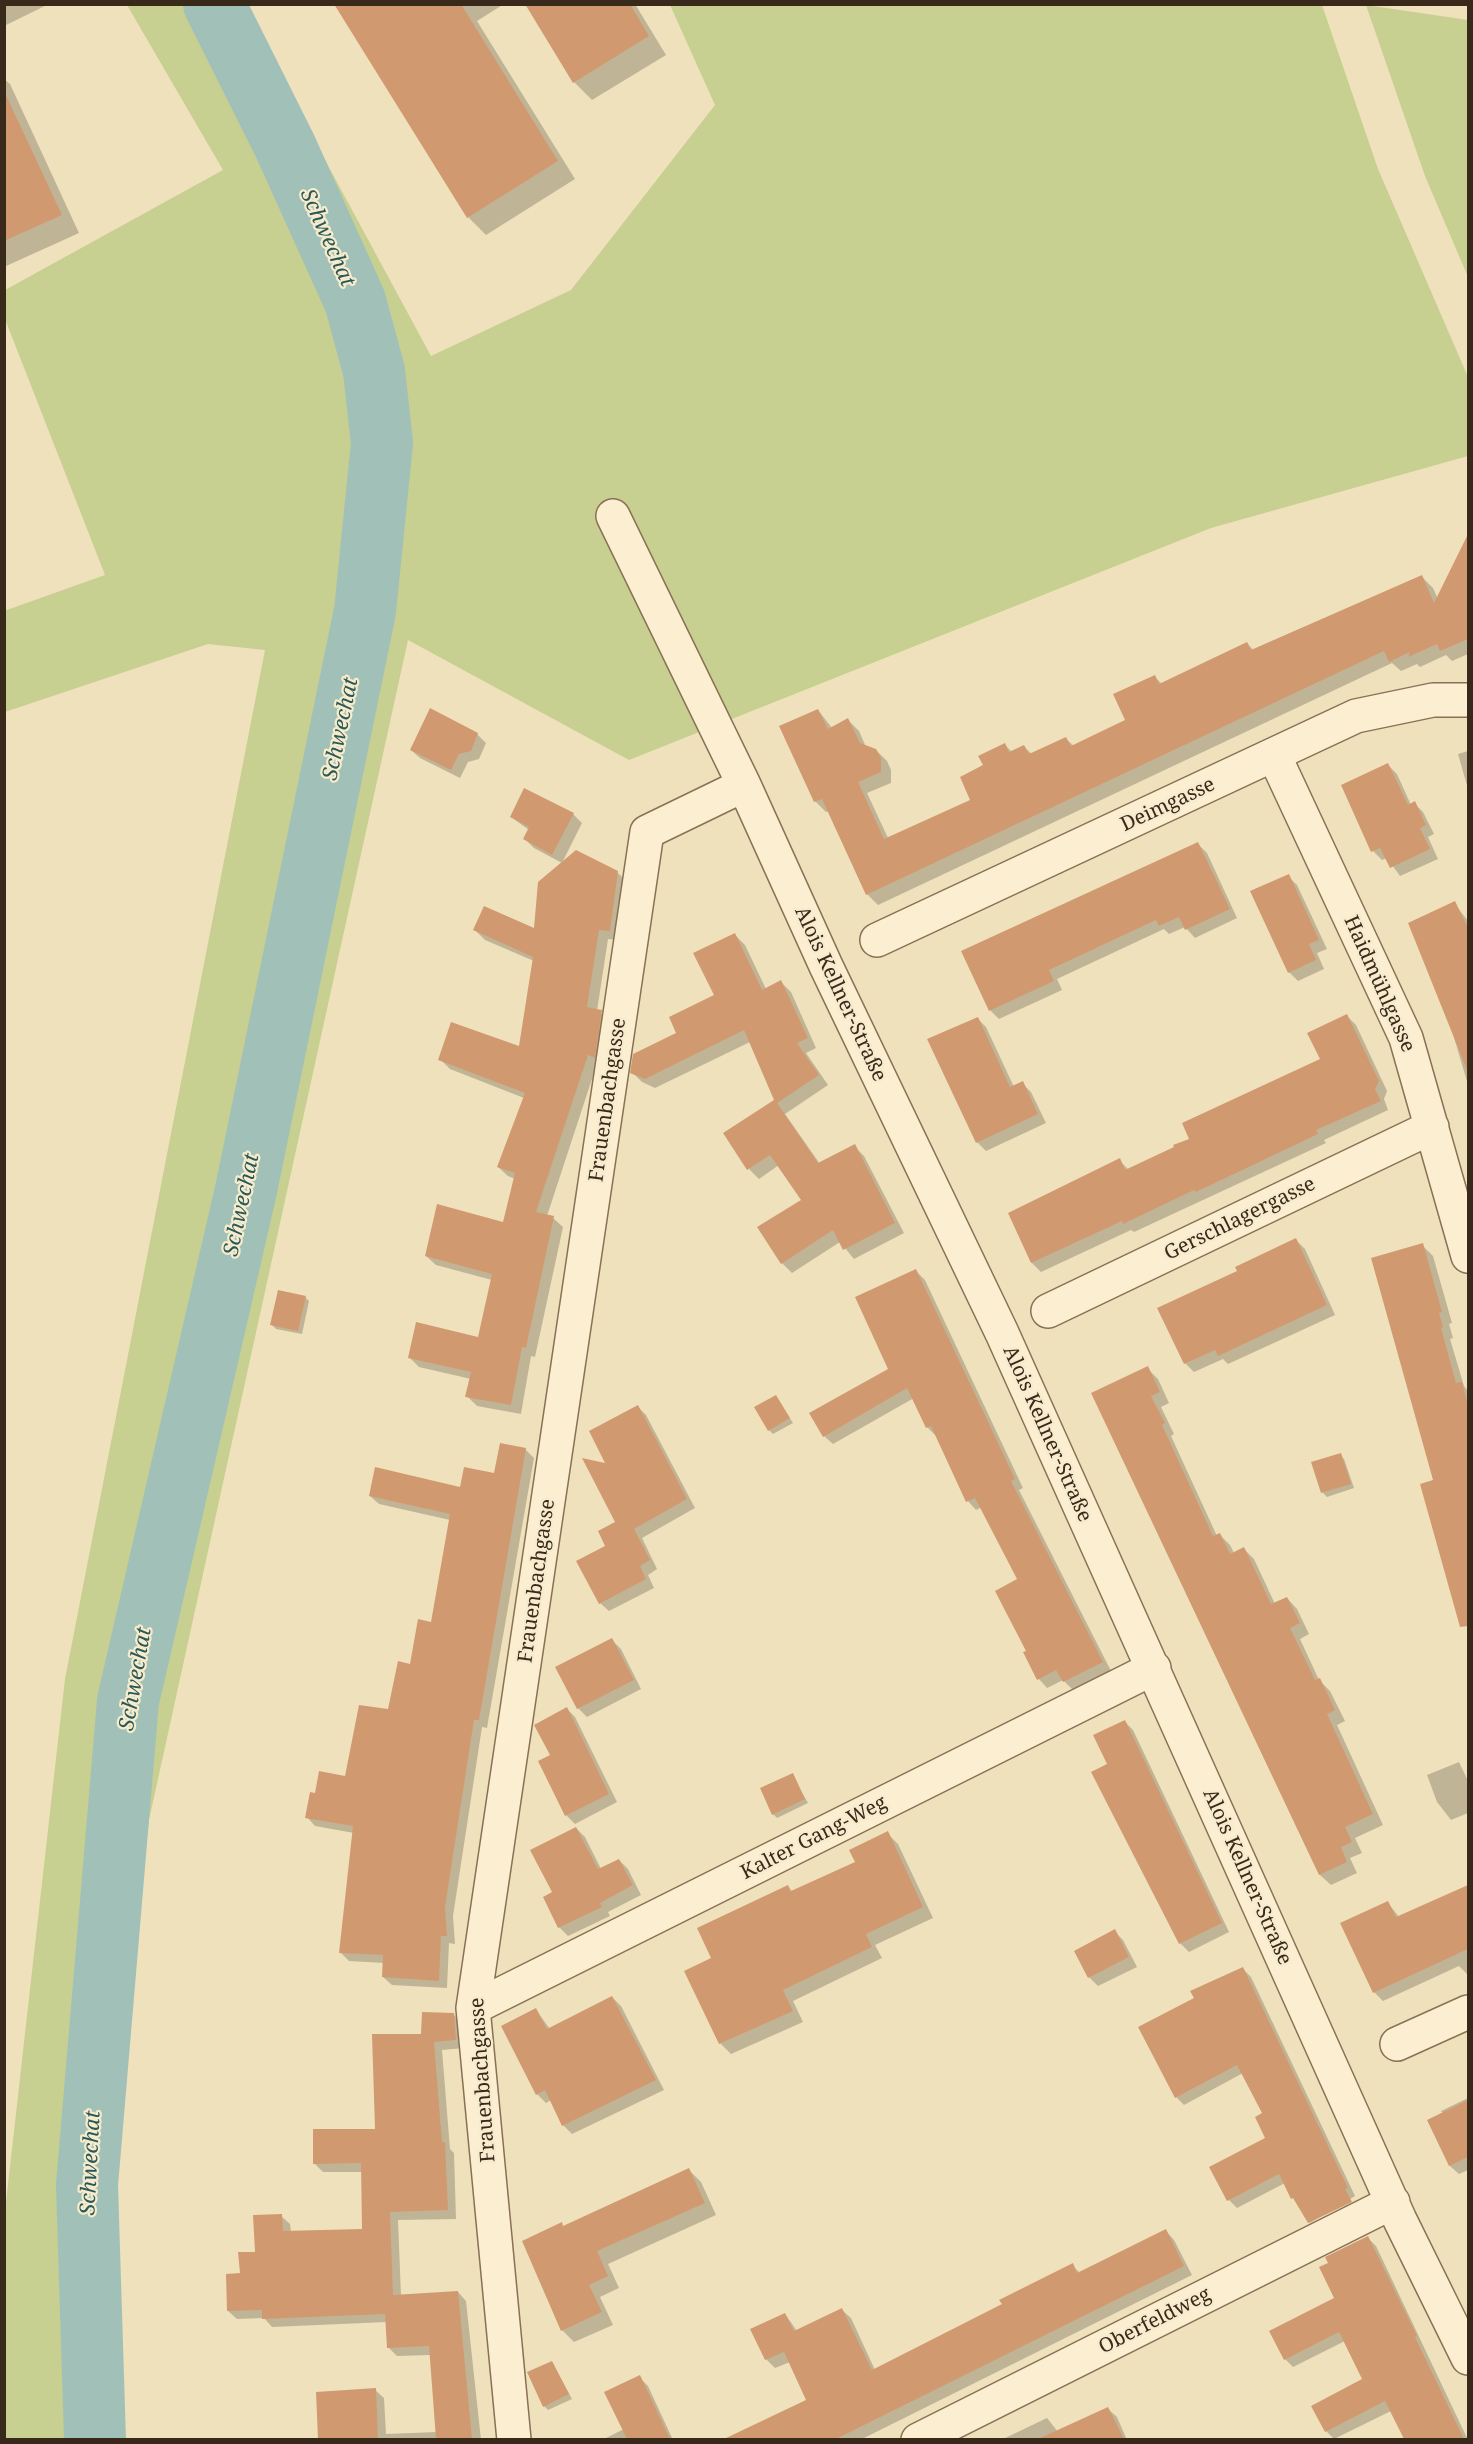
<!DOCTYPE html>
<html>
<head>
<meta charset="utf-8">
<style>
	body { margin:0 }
	#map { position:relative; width:1473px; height:2444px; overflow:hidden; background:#f0e1bd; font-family:"Noto Serif",serif }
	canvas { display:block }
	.frame { position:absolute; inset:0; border:6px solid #38291b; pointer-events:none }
</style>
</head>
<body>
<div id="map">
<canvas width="1473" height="2444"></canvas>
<div class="frame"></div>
</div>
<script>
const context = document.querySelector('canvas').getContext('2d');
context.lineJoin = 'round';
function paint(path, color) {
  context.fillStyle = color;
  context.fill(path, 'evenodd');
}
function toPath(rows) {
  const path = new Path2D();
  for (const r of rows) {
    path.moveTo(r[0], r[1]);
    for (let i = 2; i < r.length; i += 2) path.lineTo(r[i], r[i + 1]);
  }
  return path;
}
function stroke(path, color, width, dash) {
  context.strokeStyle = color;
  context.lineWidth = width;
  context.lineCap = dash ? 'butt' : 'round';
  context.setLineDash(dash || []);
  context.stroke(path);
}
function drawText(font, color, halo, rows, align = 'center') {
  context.font = font + ' "Noto Serif",serif';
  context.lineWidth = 4.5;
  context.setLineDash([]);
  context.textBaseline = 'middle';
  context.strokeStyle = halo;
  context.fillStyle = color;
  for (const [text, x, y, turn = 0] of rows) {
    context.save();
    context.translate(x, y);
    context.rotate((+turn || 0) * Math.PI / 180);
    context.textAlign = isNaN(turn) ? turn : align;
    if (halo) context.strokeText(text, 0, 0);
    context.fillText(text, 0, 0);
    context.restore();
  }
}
paint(toPath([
	[127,5,206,5,305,123,431,356,571,290,715,105,670,5,1322,5,1378,169,1468,377,1468,456,1211,528,629,760,408,640,149,1820,110,2109,112,2332,123,2439,5,2439,5,2211,65,1679,265,650,208,644,5,712,4,611,105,575,5,319,5,290,223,170],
	[1366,5,1468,20,1468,277,1425,176]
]), '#c7cf91');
paint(toPath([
	[4,4,49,4,4,26],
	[336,4,504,4,477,21,575,179,486,235,468,217],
	[526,4,635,4,666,55,592,100,574,82],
	[4,79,10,84,79,233,4,267],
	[1468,554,1468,654,1452,661,1446,655,1420,667,1417,664,1401,671,1392,663,878,905,867,894,829,811,826,812,815,801,818,710,832,728,848,720,859,731,866,747,876,750,887,761,891,770,891,783,867,793,888,838,972,801,985,766,1005,745,1012,752,1024,747,1032,754,1066,739,1074,746,1127,721,1155,677,1162,684,1247,643,1254,651,1422,577,1433,588,1438,599,1458,559],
	[477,734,486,743,479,759,468,762,460,778,420,758,411,750],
	[1468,751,1468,789,1458,754],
	[1388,765,1397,774,1411,805,1414,803,1423,812,1434,834,1428,837,1438,859,1400,876,1387,858,1382,860,1373,851],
	[573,814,582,823,562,863,534,848,525,839,529,830,511,817],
	[1198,844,1207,853,1237,918,1195,938,1185,927,1169,934,1164,929,1057,979,1062,990,999,1019,990,1010],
	[618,873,628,883,619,940,608,939,597,1011,611,1021,547,1216,553,1218,563,1227,535,1357,531,1356,521,1414,477,1406,467,1396,471,1379,419,1367,410,1358,479,1339,492,1280,436,1265,426,1256,504,1224,515,1179,508,1176,498,1167,524,1098,450,1069,440,1059,521,1048,534,961,485,940,475,930,535,930],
	[1288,876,1297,885,1327,949,1317,953,1324,969,1298,981,1289,972],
	[1454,903,1468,921,1468,1085,1448,1017],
	[735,935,745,945,766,989,781,982,791,992,816,1048,806,1053,828,1085,785,1114,820,1164,854,1146,864,1156,904,1233,854,1259,840,1242,792,1273,782,1263,804,1200,779,1165,759,1179,749,1169,775,1100,750,1042,655,1088,642,1082,632,1072,678,1033,716,996],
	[1347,1016,1356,1025,1387,1091,1384,1099,1388,1110,1324,1140,1326,1143,1134,1232,1131,1230,1041,1272,1032,1263,1010,1214,1119,1160,1129,1170,1191,1139,1322,1060],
	[977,1018,986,1027,1014,1087,1022,1083,1031,1092,1046,1123,986,1151,977,1142],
	[1296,1240,1305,1249,1335,1315,1228,1364,1223,1359,1194,1372,1185,1363,1239,1272],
	[1422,1245,1433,1256,1452,1323,1449,1324,1453,1338,1450,1339,1464,1386,1468,1391,1468,1612,1466,1613,1435,1481],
	[916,1271,925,1280,1023,1488,1019,1490,1111,1671,1073,1690,1063,1680,1047,1688,1039,1679,1028,1651,1019,1580,982,1507,976,1510,968,1501,936,1436,927,1427,914,1398,833,1444,824,1436,890,1370],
	[305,1297,309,1301,302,1334,276,1329,272,1325],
	[1147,1368,1158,1379,1169,1403,1161,1407,1174,1434,1171,1436,1217,1536,1219,1534,1230,1545,1234,1553,1244,1549,1254,1559,1275,1604,1287,1598,1297,1609,1309,1634,1300,1639,1319,1680,1330,1691,1345,1721,1337,1725,1383,1825,1355,1838,1362,1853,1350,1858,1357,1873,1331,1885,1320,1875,1093,1394],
	[776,1397,793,1423,773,1434,769,1430],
	[638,1407,646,1415,695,1508,642,1538,657,1569,648,1575,654,1588,609,1611,600,1603,607,1546,617,1523,608,1465],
	[525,1449,534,1458,487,1728,482,1727,453,1916,455,1944,449,1943,447,1988,392,1985,383,1977,384,1963,349,1961,341,1953,354,1833,315,1826,307,1817,316,1794,346,1778,389,1711,432,1623,450,1520,379,1504,370,1496,461,1488,495,1475],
	[1340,1455,1344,1459,1354,1488,1327,1497,1323,1493,1313,1463],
	[612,1640,621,1649,641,1689,587,1717,578,1708,557,1667],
	[567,1709,575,1717,617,1802,575,1824,567,1816,540,1761,552,1756],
	[1125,1722,1133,1730,1229,1932,1189,1952,1180,1943,1109,1765],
	[1459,1762,1468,1781,1468,1813,1451,1820,1437,1802,1427,1775],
	[792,1775,808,1803,777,1818,773,1814],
	[576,1828,585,1837,601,1869,619,1860,628,1869,641,1895,608,1912,610,1916,568,1936,559,1927,545,1898,554,1893],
	[887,1833,898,1844,933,1918,875,1945,882,1958,793,2001,803,2022,731,2054,720,2043,713,1959,787,1887,793,1892,857,1862],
	[1468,1887,1468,1975,1459,1966,1383,2001,1374,1992,1342,1923,1388,1903,1399,1917],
	[1114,1931,1123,1940,1137,1967,1098,1986,1089,1977],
	[1243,1969,1251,1977,1355,2196,1310,2223,1285,2183,1237,2208,1229,2200,1267,2138,1264,2114,1243,2073,1184,2105,1176,2097,1196,1998],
	[612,1997,621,2006,664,2090,572,2134,563,2125,551,2100,546,2103,537,2094,536,2010,550,2029],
	[453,2014,462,2023,464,2048,442,2050,450,2149,454,2153,456,2219,398,2220,401,2296,458,2292,466,2301,481,2440,320,2440,317,2393,375,2390,384,2398,386,2434,437,2432,431,2355,397,2356,388,2347,387,2322,272,2327,264,2318,237,2319,228,2311,241,2275,281,2216,290,2224,291,2232,364,2230,362,2172,323,2172,314,2163,376,2130,423,2036],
	[1468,2098,1468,2170,1459,2174,1450,2166,1429,2120,1443,2114,1441,2111],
	[689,2170,701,2182,716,2215,608,2264,619,2288,600,2297,613,2325,574,2342,562,2330,561,2224,564,2227],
	[1355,2202,1359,2210,1318,2230,1311,2224],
	[1166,2231,1174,2240,1192,2275,860,2440,761,2440,754,2427,808,2401,790,2362,775,2368,766,2359,752,2330,785,2314,797,2331,842,2310,851,2318,875,2370,1004,2305,1072,2265,1080,2273],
	[1367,2237,1376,2246,1468,2440,1420,2440,1414,2428,1391,2411,1334,2439,1326,2431,1364,2380,1345,2341,1293,2367,1285,2359,1336,2299],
	[552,2362,572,2399,548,2410,544,2406],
	[639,2377,648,2386,673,2440,602,2440,624,2429],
	[1108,2409,1117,2417,1127,2440,1001,2440,1047,2418,1058,2432]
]), '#0003');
stroke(toPath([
	[95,2440,87,2185,128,1701,246,1190,365,611,382,443,374,371,355,301,285,146,214,4]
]), '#a1c1b8', 62);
paint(toPath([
	[334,4,461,4,558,161,467,218],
	[525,4,630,4,649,36,573,83],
	[4,91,62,215,4,241],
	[1468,534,1468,639,1440,651,1437,644,1408,657,1410,652,1389,662,1384,651,866,895,822,799,814,802,779,726,818,709,828,729,848,718,860,743,876,749,881,758,881,772,858,782,884,839,970,800,960,777,983,765,978,756,1005,743,1009,752,1024,745,1029,754,1066,737,1071,746,1125,720,1113,694,1155,675,1159,684,1247,642,1251,650,1422,575,1434,603],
	[430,708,478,733,471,751,459,754,451,770,410,750],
	[1388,763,1408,805,1415,801,1426,825,1420,828,1430,849,1390,868,1380,848,1371,852,1341,785],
	[524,788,574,813,552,855,523,839,529,827,510,817],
	[1198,842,1230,909,1185,930,1179,917,1159,926,1156,920,1049,970,1054,981,989,1011,961,951],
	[576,850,618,871,610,931,599,930,587,1007,602,1010,595,1058,588,1055,536,1212,554,1216,526,1348,522,1347,511,1405,465,1397,471,1372,408,1358,416,1322,478,1337,492,1274,425,1256,437,1204,503,1222,515,1173,497,1167,525,1093,438,1060,451,1022,519,1046,533,957,473,930,484,906,534,928,538,882],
	[1289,874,1319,940,1309,944,1316,960,1288,973,1250,891],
	[1455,901,1468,928,1467,1070,1408,923],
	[735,933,762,990,781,980,808,1038,797,1043,819,1075,777,1103,818,1163,855,1144,895,1223,843,1250,833,1230,781,1264,757,1227,801,1200,770,1155,747,1170,723,1133,774,1100,744,1030,645,1079,630,1073,633,1054,676,1033,669,1017,714,995,693,953],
	[1347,1014,1379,1081,1375,1089,1381,1101,1316,1130,1318,1134,1196,1192,1194,1190,1123,1224,1122,1221,1031,1263,1008,1213,1120,1158,1125,1170,1174,1147,1173,1145,1189,1139,1182,1123,1320,1059,1307,1033],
	[978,1017,1010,1087,1023,1081,1038,1114,976,1143,927,1039],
	[1296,1238,1327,1305,1218,1356,1215,1350,1184,1364,1157,1308,1237,1271,1235,1267],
	[1423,1243,1442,1312,1439,1313,1443,1327,1441,1328,1456,1383,1462,1382,1468,1406,1468,1626,1460,1627,1420,1484,1433,1480,1371,1258],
	[916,1269,1015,1479,1011,1481,1103,1662,1063,1682,1056,1670,1037,1680,1023,1652,1026,1651,995,1591,1017,1579,975,1498,966,1502,931,1426,926,1428,907,1388,823,1437,809,1413,888,1369,855,1297],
	[278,1290,306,1296,298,1331,270,1325],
	[1148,1366,1160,1392,1151,1396,1165,1423,1162,1425,1213,1536,1220,1533,1230,1554,1244,1547,1271,1604,1287,1597,1300,1623,1290,1628,1315,1680,1320,1678,1335,1710,1327,1714,1373,1814,1345,1827,1352,1842,1341,1847,1347,1862,1319,1875,1091,1393],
	[776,1395,790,1418,768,1431,754,1407],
	[638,1405,687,1499,634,1529,650,1560,640,1566,646,1579,599,1604,576,1561,605,1546,598,1531,615,1522,582,1458,605,1463,589,1431],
	[500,1443,526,1448,479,1720,474,1720,445,1907,447,1936,441,1936,439,1981,382,1977,383,1955,339,1953,353,1826,305,1818,310,1792,315,1793,319,1771,345,1776,359,1705,388,1709,398,1661,410,1664,418,1619,431,1622,450,1514,369,1496,375,1467,460,1487,464,1467,494,1473],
	[1341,1453,1351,1484,1321,1493,1311,1462],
	[612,1638,634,1680,577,1709,555,1667],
	[567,1707,609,1794,565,1816,538,1761,550,1755,534,1725],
	[1125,1720,1222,1923,1179,1944,1091,1772,1107,1764,1093,1735],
	[793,1773,805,1799,772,1815,760,1788],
	[576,1827,598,1869,619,1859,633,1885,600,1903,602,1907,558,1928,543,1897,552,1892,530,1850],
	[888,1831,923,1907,866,1934,872,1947,783,1990,793,2011,719,2044,684,1971,711,1958,697,1928,788,1885,791,1891,855,1862,849,1850],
	[1468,1885,1468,1949,1373,1993,1340,1923,1388,1901,1396,1917],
	[1115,1929,1129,1957,1088,1978,1074,1951],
	[1243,1967,1348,2188,1345,2189,1352,2202,1308,2223,1293,2198,1291,2199,1279,2174,1227,2201,1209,2167,1265,2138,1255,2117,1262,2113,1237,2065,1175,2098,1138,2027,1194,1998,1190,1991],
	[612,1996,656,2080,562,2126,545,2090,536,2095,501,2026,536,2008,547,2029],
	[422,2012,454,2013,456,2040,434,2042,442,2142,445,2142,448,2210,390,2212,393,2295,458,2291,472,2439,436,2439,429,2346,387,2348,385,2314,262,2319,262,2310,227,2311,226,2274,240,2273,238,2252,255,2252,253,2215,282,2214,283,2231,362,2229,361,2163,313,2164,313,2129,375,2129,372,2034,421,2034],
	[1468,2100,1468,2157,1449,2166,1427,2120],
	[689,2168,705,2203,597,2251,608,2276,589,2285,602,2312,561,2331,522,2241,562,2222,563,2226],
	[1166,2229,1184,2266,836,2439,724,2439,806,2400,784,2352,765,2360,750,2329,785,2313,794,2331,842,2308,872,2370,1002,2304,999,2300,1073,2263,1077,2273],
	[1368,2236,1417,2336,1415,2337,1464,2439,1404,2439,1385,2401,1325,2432,1311,2406,1362,2379,1339,2332,1284,2360,1269,2331,1334,2298,1319,2267,1328,2263,1325,2257],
	[552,2361,569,2394,543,2407,527,2372],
	[640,2375,670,2439,627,2439,604,2392],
	[376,2388,378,2439,318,2439,316,2392],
	[1108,2407,1124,2439,1038,2439]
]), '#d19970');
const minor = toPath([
	[613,516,744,785,826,966,1002,1333,1400,2220,1468,2358],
	[1274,755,1406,1038,1468,1256],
	[877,940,1356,716,1433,700,1468,700],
	[1048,1311,1432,1127],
	[473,2008,1154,1668],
	[1397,2044,1468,2012],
	[514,2440,473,2008,647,832,744,785],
	[918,2440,1393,2202]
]);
stroke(minor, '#897155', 36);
stroke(minor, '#fbeed1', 33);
drawText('20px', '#38291b', '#f7ebcd', [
	["Deimgasse",1168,805,-25],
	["Haidmühlgasse",1379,984,66],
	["Alois Kellner-Straße",840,994,65],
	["Frauenbachgasse",608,1100,-82],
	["Gerschlagergasse",1240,1219,-26],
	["Alois Kellner-Straße",1047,1434,66],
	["Frauenbachgasse",537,1581,-82],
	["Kalter Gang-Weg",814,1838,-27],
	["Alois Kellner-Straße",1247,1877,66],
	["Frauenbachgasse",483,2080,-94],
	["Oberfeldweg",1155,2321,-27]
]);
drawText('italic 21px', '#295856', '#f7ebcd', [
	["Schwechat",327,238,66],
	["Schwechat",341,729,-78],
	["Schwechat",242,1205,-78],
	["Schwechat",136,1679,-80],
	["Schwechat",91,2163,-87]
]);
</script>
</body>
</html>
